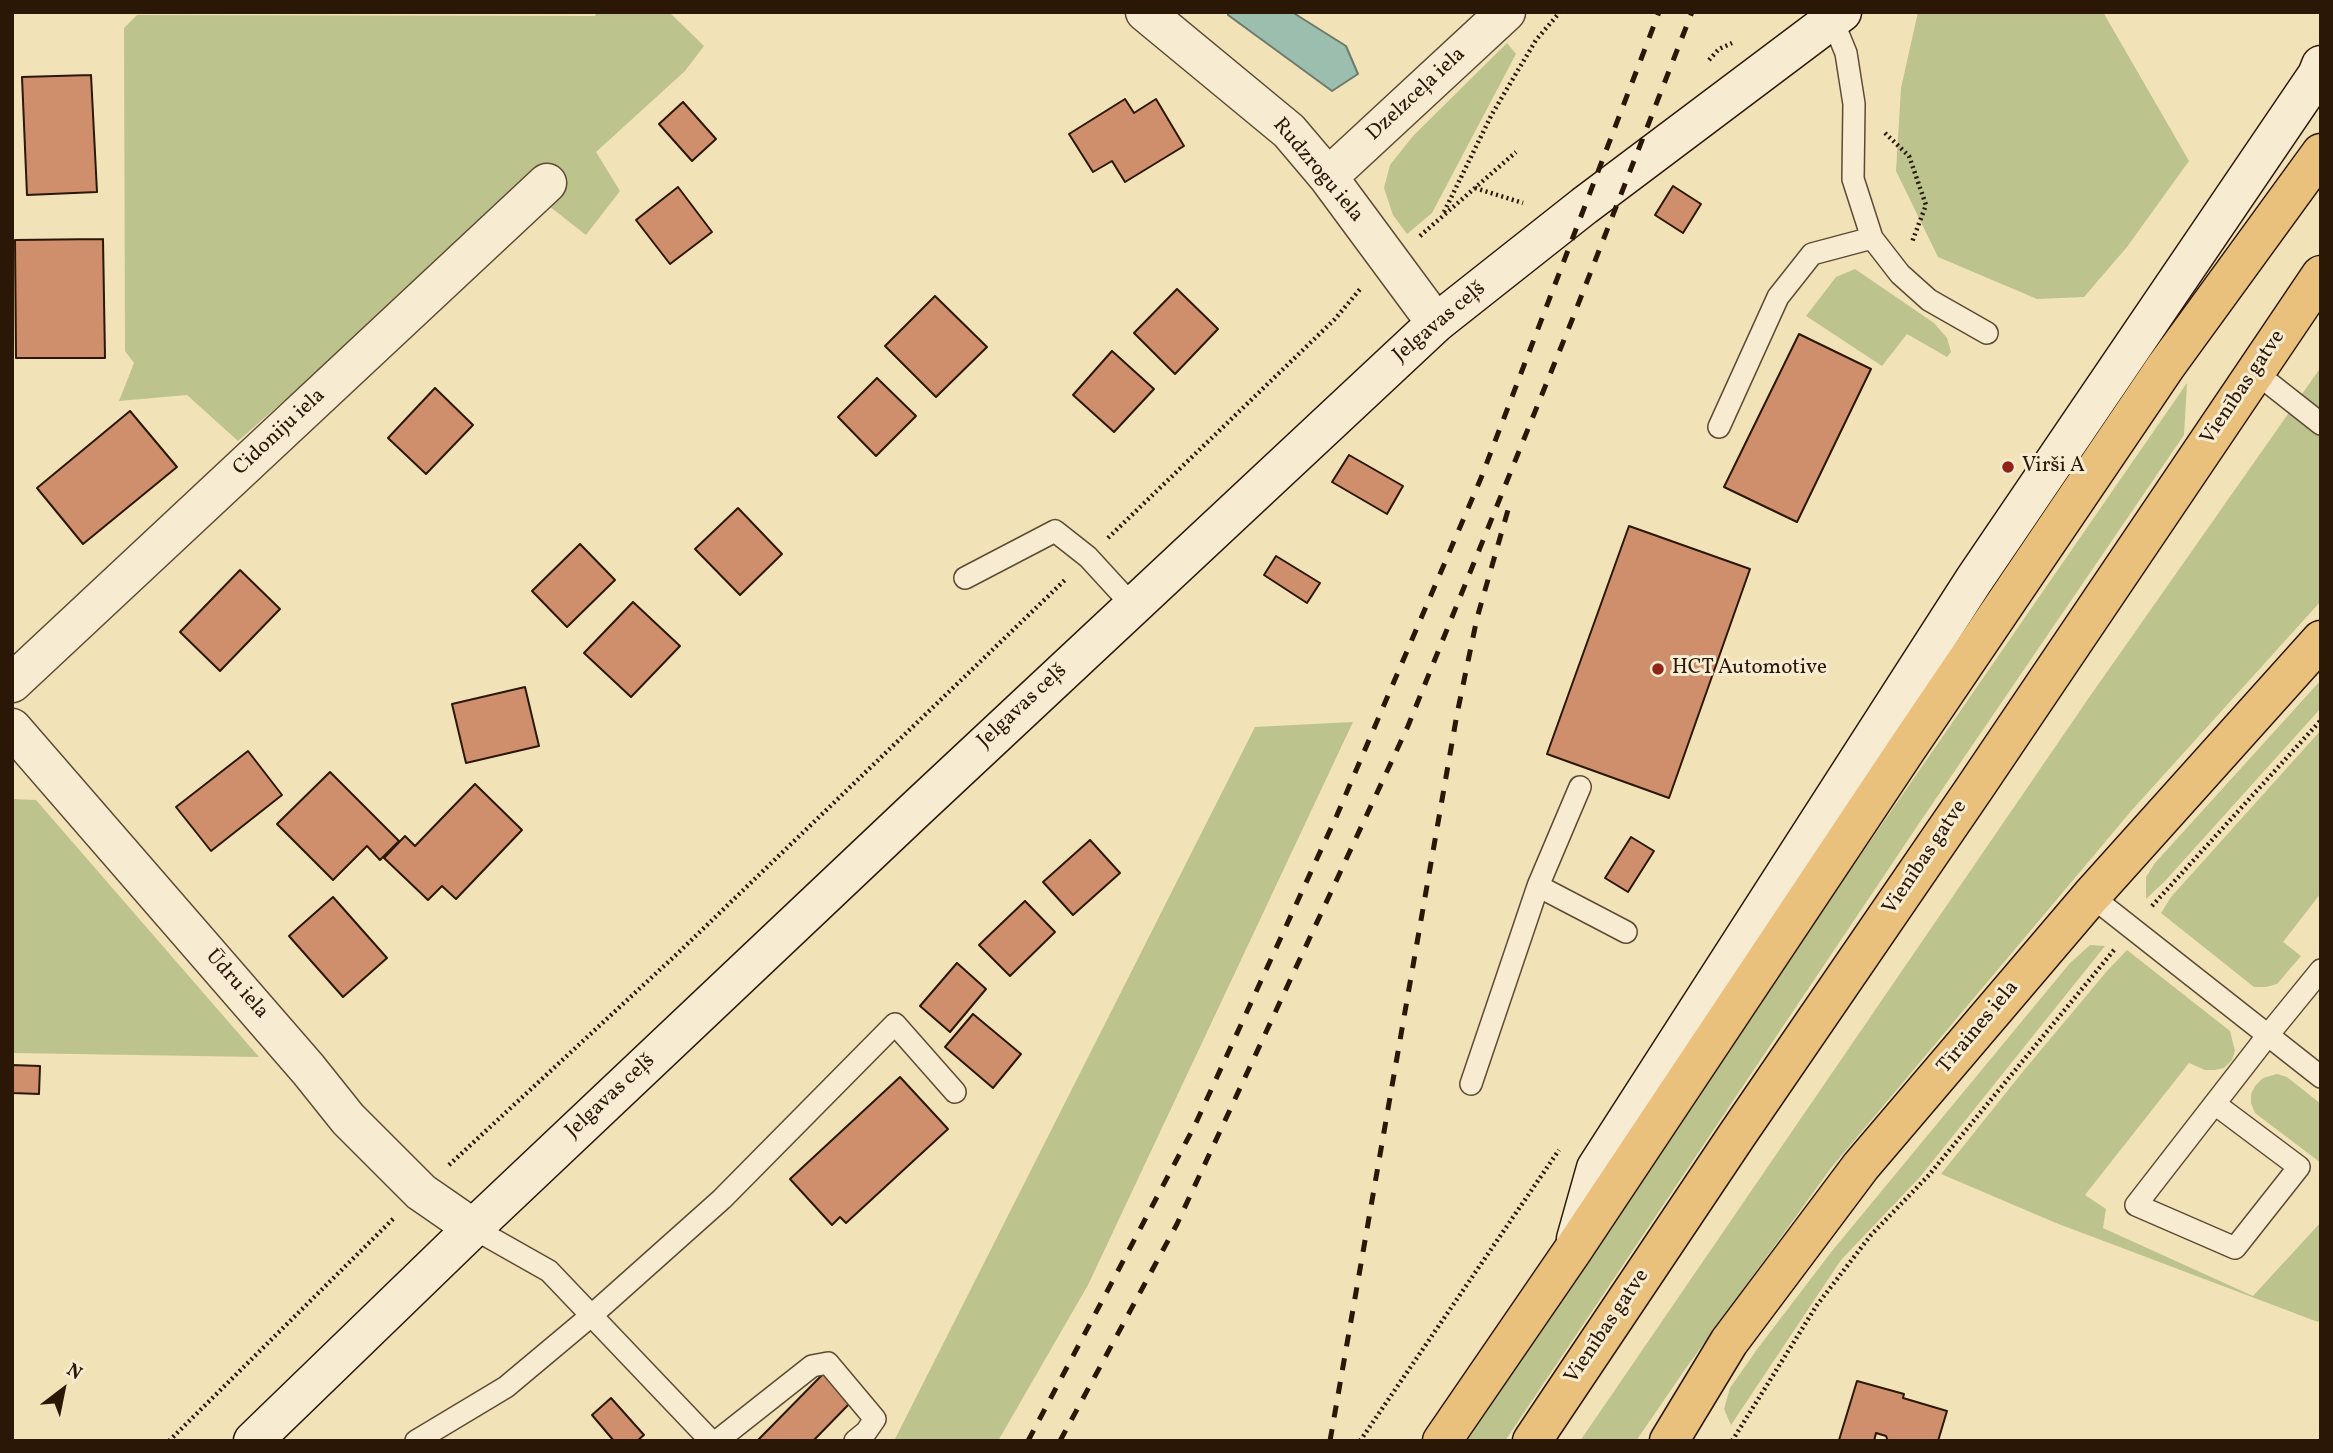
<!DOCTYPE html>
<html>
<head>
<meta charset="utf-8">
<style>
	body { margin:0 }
	#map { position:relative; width:2333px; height:1453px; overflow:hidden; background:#f2e2b8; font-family:Vollkorn,serif }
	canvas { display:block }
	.frame { position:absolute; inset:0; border:14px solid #2b1705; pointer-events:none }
	.north { position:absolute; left:28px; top:1355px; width:70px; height:70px; -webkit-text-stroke:5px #f7ecd1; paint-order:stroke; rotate:32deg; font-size:19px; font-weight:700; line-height:28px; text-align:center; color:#2b1705 }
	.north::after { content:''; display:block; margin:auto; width:24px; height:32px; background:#2b1705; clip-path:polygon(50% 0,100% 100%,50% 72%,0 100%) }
</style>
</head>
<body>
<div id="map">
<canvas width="2333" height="1453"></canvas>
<div class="frame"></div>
<div class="north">N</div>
</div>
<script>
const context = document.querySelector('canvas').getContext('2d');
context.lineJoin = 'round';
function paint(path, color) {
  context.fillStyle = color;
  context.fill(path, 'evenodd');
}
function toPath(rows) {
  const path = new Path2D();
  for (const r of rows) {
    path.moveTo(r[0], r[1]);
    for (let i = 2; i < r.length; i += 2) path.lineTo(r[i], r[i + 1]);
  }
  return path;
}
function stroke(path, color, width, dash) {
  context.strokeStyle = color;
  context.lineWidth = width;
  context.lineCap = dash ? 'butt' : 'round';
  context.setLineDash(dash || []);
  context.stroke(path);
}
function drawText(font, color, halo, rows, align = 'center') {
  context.font = font + ' Vollkorn,serif';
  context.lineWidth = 6;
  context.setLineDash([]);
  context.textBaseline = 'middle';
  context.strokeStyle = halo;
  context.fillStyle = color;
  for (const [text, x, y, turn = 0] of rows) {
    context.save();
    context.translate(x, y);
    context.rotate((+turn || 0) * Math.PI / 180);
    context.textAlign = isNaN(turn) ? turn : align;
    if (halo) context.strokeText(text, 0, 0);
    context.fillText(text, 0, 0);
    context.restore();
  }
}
paint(toPath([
	[597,12,669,12,704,46,685,71,596,152,620,191,586,235,526,188,238,441,187,395,119,401,134,363,125,351,124,28,137,15,595,16],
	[1918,12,2103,12,2189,161,2127,247,2084,297,2037,299,1938,257,1896,171,1901,88],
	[1507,43,1516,54,1432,213,1407,234,1393,215,1384,188,1390,165,1413,136],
	[1855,269,1934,323,1947,338,1951,352,1947,357,1907,334,1882,366,1806,316,1836,277],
	[2321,367,2321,601,2132,810,1831,1168,1686,1368,1636,1441,1580,1441,2088,699],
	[2187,383,2184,435,1922,819,1505,1441,1467,1441,1766,992],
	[2321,680,2321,708,2165,881,2146,899,2146,877,2155,863],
	[1353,722,1088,1285,998,1441,894,1441,1255,727],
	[2321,730,2321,893,2283,942,2301,956,2277,984,2266,987,2254,987,2161,913,2171,897],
	[12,799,36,800,259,1057,12,1053],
	[2090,945,2105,946,1920,1177,1841,1260,1731,1425,1724,1409,1730,1388,1758,1348,1832,1251,2070,963],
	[2127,950,2230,1031,2235,1051,2232,1060,2224,1068,2215,1070,2205,1070,2189,1063,2085,1195,2106,1209,2103,1228,2253,1296,2321,1222,2321,1316,2318,1322,2056,1223,1941,1174,2025,1069,2107,971],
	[2277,1074,2287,1077,2321,1104,2321,1163,2255,1113,2251,1103,2251,1094,2255,1086,2263,1078]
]), '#bdc38d');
const water = toPath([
	[1228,12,1292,12,1346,46,1358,74,1332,91,1228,15,1228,12]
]);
paint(water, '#9bbeae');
stroke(water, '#6e7b6a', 2);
const building = toPath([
	[91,75,97,192,27,195,22,77,91,75],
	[1125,99,1134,113,1156,99,1184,146,1125,182,1112,161,1093,172,1069,134,1125,99],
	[683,102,716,139,692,161,659,124,683,102],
	[1673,186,1701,204,1683,233,1655,215,1673,186],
	[678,187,712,232,670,264,636,220,678,187],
	[103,239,105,358,16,358,15,240,103,239],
	[1177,289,1218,329,1175,374,1134,333,1177,289],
	[935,296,987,347,936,397,885,346,935,296],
	[1799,334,1871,369,1797,522,1724,487,1799,334],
	[1112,351,1154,389,1114,432,1073,395,1112,351],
	[877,378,916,416,876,456,838,417,877,378],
	[435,388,473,425,426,474,388,438,435,388],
	[130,411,177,467,83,544,37,488,130,411],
	[1349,455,1403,486,1387,514,1332,482,1349,455],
	[738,508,782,554,740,595,695,549,738,508],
	[1629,526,1750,569,1669,798,1547,754,1629,526],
	[580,544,615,580,567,627,532,591,580,544],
	[1276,556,1320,583,1307,603,1264,575,1276,556],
	[240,570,280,609,220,671,180,632,240,570],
	[633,602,680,646,631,697,584,653,633,602],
	[525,687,539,746,466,763,452,704,525,687],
	[248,751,282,795,211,851,176,807,248,751],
	[330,772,399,841,380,860,367,846,333,880,277,824,330,772],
	[475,784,522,830,456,899,442,886,428,900,384,858,405,836,415,846,475,784],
	[1631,837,1654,851,1628,892,1605,878,1631,837],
	[1090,840,1120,873,1073,915,1043,882,1090,840],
	[333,897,387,958,343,997,289,936,333,897],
	[1025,901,1055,932,1010,976,979,945,1025,901],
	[957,963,986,989,950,1032,920,1006,957,963],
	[973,1014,1021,1054,993,1088,945,1047,973,1014],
	[12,1065,40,1066,39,1094,12,1093,12,1065],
	[900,1077,948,1129,846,1223,840,1217,832,1225,790,1179,900,1077],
	[824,1373,852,1401,813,1441,757,1441,824,1373],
	[1857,1381,1904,1394,1903,1398,1947,1411,1938,1441,1888,1441,1886,1436,1876,1433,1874,1441,1839,1440,1857,1381],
	[611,1398,644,1435,637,1441,614,1441,592,1415,611,1398]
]);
paint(building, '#cf8f6d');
stroke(building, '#2b1705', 2);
const service = toPath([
	[1832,19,1846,53,1854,104,1853,179,1872,238,1900,274,1929,300,1987,333],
	[2255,372,2321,424],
	[1719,427,1778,297,1812,254,1872,238],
	[965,578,1055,531,1088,557,1132,605],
	[1538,886,1626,932],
	[2091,896,2321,1077],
	[1471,1084,1538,886,1580,787],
	[2215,1104,2299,1167,2235,1248,2136,1205,2268,1035,2321,970],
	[473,1228,549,1271,711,1441],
	[416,1441,506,1387,592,1315,722,1199,895,1024,955,1092],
	[717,1441,812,1366,828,1363,875,1419,866,1432,855,1441]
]);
const minor = toPath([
	[1145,12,1289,131,1328,177,1436,323],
	[1328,177,1506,12],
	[12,683,547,183],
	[12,728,308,1069,348,1119,421,1192,473,1228]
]);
const secondary = toPath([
	[1576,1239,1596,1168,1974,580,2317,75,2321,65],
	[253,1441,473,1228,914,811,1436,323,1584,206,1842,12]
]);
const trunk = toPath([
	[1442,1441,1573,1250,1906,750,2166,366,2321,153],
	[1532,1441,1737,1135,1974,789,2321,275],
	[1669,1441,1729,1342,1861,1166,2091,896,2321,640]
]);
stroke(service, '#5d4a32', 24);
stroke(minor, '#5d4a32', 41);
stroke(secondary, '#2b1705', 41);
stroke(trunk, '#2b1705', 41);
stroke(toPath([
	[1709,60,1719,49,1732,43],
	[1885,133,1909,156,1926,205,1912,242],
	[1475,188,1523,203],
	[1444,212,1492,114,1536,40,1560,12],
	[1420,236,1516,152],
	[1108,538,1335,319,1361,288],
	[2152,906,2321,720],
	[449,1165,678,953,1067,578],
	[169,1441,395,1217],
	[1360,1441,1559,1150],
	[1732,1441,1817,1305,1871,1235,1929,1175,2114,950]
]), '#2b1705', 4.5, [2, 3.5]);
stroke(service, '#f7ecd1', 21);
stroke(minor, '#f7ecd1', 38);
stroke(secondary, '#f7ecd1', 38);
stroke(trunk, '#e9c17c', 38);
stroke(toPath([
	[1028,1441,1195,1125,1337,815,1481,478,1659,12],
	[1060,1441,1177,1224,1408,726,1572,320,1692,12],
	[1330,1441,1457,714,1477,618,1510,503]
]), '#2b1705', 5, [12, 12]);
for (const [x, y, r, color] of [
	[2008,467,7,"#8f2418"],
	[1658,669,7,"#8f2418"]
]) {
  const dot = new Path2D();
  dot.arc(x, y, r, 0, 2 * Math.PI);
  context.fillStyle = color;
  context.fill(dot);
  stroke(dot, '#f7ecd1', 2.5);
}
drawText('21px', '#2b1705', '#f7ecd1', [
	["Dzelzceļa iela",1417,95,-43],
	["Rudzrogu iela",1317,171,50],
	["Jelgavas ceļš",1440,323,-40],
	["Vienības gatve",2244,388,-56],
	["Cidoniju iela",280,433,-43],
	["Jelgavas ceļš",1023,707,-43],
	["Vienības gatve",1926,858,-56],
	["Ūdru iela",236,985,49],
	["Tīraines iela",1979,1028,-50],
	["Jelgavas ceļš",611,1097,-43],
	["Vienības gatve",1608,1327,-56]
]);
drawText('21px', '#2b1705', '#f7ecd1', [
	["Virši A",2022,467],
	["HCT Automotive",1672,669]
], 'left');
</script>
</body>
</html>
